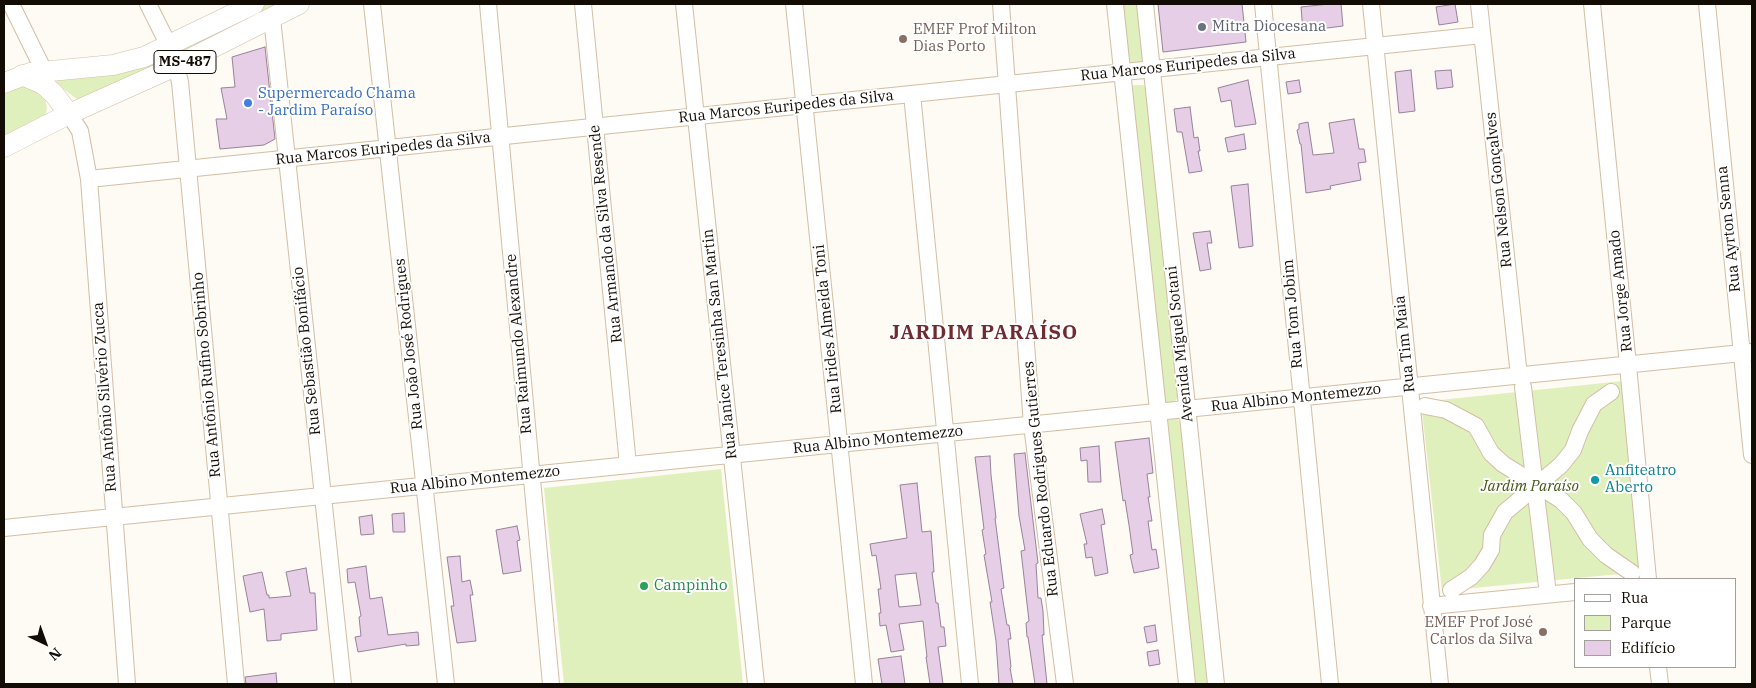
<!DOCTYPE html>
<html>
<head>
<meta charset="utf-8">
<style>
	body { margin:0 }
	#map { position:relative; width:1756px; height:688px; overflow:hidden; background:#fefaf4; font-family:"IBM Plex Serif",serif }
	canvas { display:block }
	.frame { position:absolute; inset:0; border:5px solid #130c04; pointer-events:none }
	.legend { position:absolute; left:1574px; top:578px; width:162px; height:90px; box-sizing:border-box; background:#fff; border:1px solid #a19e9b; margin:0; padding:6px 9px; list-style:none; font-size:15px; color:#130c04 }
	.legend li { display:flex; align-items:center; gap:10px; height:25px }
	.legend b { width:25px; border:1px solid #a19e9b }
	.north { position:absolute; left:20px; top:618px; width:50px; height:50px; -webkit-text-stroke:4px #fff; paint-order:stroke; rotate:138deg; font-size:14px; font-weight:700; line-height:20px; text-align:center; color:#130c04 }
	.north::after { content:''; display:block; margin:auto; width:18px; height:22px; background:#130c04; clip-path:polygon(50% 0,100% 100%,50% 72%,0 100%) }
</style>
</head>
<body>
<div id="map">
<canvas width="1756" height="688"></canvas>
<div class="frame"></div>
<ul class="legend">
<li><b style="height:6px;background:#fff"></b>Rua</li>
<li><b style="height:14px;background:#e0f0bd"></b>Parque</li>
<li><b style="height:14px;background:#e6cee7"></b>Edifício</li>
</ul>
<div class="north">N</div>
</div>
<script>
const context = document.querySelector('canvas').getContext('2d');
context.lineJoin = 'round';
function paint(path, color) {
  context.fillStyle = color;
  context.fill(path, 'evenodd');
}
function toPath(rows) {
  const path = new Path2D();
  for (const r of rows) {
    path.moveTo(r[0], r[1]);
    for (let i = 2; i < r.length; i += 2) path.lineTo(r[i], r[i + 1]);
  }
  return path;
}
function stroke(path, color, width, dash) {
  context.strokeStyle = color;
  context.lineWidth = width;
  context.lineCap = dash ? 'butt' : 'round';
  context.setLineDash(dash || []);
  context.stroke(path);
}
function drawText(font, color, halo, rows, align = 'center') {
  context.font = font + ' "IBM Plex Serif",serif';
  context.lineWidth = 4;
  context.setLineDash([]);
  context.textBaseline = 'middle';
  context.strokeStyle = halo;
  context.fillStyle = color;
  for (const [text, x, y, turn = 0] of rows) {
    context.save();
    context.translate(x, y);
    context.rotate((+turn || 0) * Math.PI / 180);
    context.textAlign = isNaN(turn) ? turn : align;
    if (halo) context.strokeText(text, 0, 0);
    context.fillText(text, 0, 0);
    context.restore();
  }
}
paint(toPath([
	[261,4,285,4,81,102,47,77,95,75],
	[1123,4,1139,4,1144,59,1142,63,1131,64,1128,60],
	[24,82,45,97,47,108,44,120,4,140,4,89],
	[1134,85,1143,85,1147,88,1178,392,1178,398,1174,402,1167,403,1163,401,1130,88],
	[1623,381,1640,572,1442,591,1421,402],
	[1170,419,1178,419,1181,423,1207,684,1190,684,1166,421],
	[721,469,743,684,564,684,544,488]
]), '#e0f0bd');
const building = toPath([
	[1158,4,1242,4,1246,42,1163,52,1158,4],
	[1329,4,1341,4,1343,26,1303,31,1301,7,1329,4],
	[1455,4,1458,22,1439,25,1436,7,1455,4],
	[265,47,275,139,264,145,220,149,216,119,227,119,221,88,235,87,232,57,265,47],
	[1411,70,1415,111,1399,113,1395,72,1411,70],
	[1451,70,1453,87,1437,89,1435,71,1451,70],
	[1248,80,1256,124,1235,127,1231,100,1221,102,1218,88,1248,80],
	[1299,80,1301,92,1288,94,1286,82,1299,80],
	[1190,107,1194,138,1198,137,1200,151,1198,151,1202,171,1189,173,1182,132,1177,132,1174,109,1190,107],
	[1354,119,1359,149,1364,149,1366,162,1358,163,1361,180,1330,186,1331,189,1306,193,1301,144,1300,144,1297,130,1299,129,1299,124,1308,122,1313,155,1334,153,1329,123,1354,119],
	[1244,134,1246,149,1228,152,1225,138,1244,134],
	[1248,184,1253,246,1239,248,1231,186,1248,184],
	[1210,231,1212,243,1207,243,1211,269,1200,271,1193,233,1210,231],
	[1149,438,1153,473,1147,474,1150,497,1148,497,1152,521,1148,521,1152,550,1156,549,1159,568,1134,573,1130,555,1133,554,1129,525,1125,500,1123,501,1115,442,1149,438],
	[1099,446,1101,482,1088,482,1087,460,1081,461,1080,448,1099,446],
	[1025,453,1038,563,1036,564,1038,598,1041,598,1043,611,1044,635,1042,635,1047,684,1035,684,1028,637,1027,637,1026,623,1029,621,1021,551,1025,550,1019,516,1014,454,1025,453],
	[990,456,991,475,996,518,995,518,1004,588,1001,589,1007,625,1009,625,1011,639,1008,639,1011,667,1010,668,1013,684,999,684,996,641,990,602,992,602,984,555,986,554,982,530,984,529,975,457,990,456],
	[917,483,922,532,931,531,934,572,932,572,936,603,938,603,941,627,944,627,946,646,938,647,943,684,930,684,926,657,927,657,923,621,899,624,904,650,891,652,886,625,880,626,879,613,881,613,878,589,881,589,876,555,872,556,870,544,907,538,900,485,917,483],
	[916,573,921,605,899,607,895,575,916,573],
	[1102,509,1105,524,1101,525,1108,573,1095,576,1092,557,1086,558,1084,544,1087,544,1080,514,1102,509],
	[404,513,405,532,393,532,392,514,404,513],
	[372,515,374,534,361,535,359,517,372,515],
	[517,526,520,540,517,541,521,571,503,574,496,530,517,526],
	[460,556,462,582,470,580,473,595,470,595,476,641,457,643,451,606,454,606,447,557,460,556],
	[366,566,370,599,382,597,388,635,418,632,419,645,406,646,406,644,358,652,355,637,361,636,359,617,361,616,355,582,348,583,347,569,366,566],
	[306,568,310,593,315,593,317,630,281,634,281,640,267,641,264,609,250,612,243,576,262,572,267,595,269,595,269,598,291,596,286,572,306,568],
	[1155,625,1157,641,1147,643,1144,627,1155,625],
	[1158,650,1160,664,1149,666,1147,652,1158,650],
	[901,656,905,684,882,684,878,659,901,656],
	[276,673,277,684,246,684,245,677,276,673]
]);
paint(building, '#e6cee7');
stroke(building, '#988299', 1);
const minor = toPath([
	[11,4,44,71],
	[148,4,168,44],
	[372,4,446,684],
	[488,4,551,684],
	[583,4,628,465],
	[684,4,756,684],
	[794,4,864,684],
	[1001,4,1032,425,1065,684],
	[1115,4,1187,684],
	[1145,4,1216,684],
	[1263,4,1330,684],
	[1371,4,1440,684],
	[1479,4,1519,376],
	[1592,4,1628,365,1648,579],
	[1707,4,1752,455],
	[272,18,343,684],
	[176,66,180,82,236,684],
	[912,94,970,684],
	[69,114,80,131,89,179,127,684],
	[89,179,1482,35],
	[1523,387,1548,594],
	[1425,406,1446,410,1476,426,1491,453,1503,464,1561,500,1574,513,1590,539,1606,555,1632,573],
	[4,528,1752,352],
	[1451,590,1471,577,1482,565,1491,550,1492,535,1505,512,1561,465,1573,450,1580,431,1594,404,1611,392],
	[1431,606,1575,592],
	[1658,667,1660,684]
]);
const major = toPath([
	[22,75,43,84,54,94,69,114],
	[4,83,30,73,113,65,144,57,254,4],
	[4,147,69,114,176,66,299,4]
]);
stroke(minor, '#d3bea4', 18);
stroke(major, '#d3bea4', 21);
stroke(minor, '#fff', 16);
stroke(major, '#fff', 20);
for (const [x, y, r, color] of [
	[1202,27,5,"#6b7280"],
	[903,39,5,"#8d6e63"],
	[248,103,5,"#3f7fe0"],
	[1595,480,5,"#0f9aa8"],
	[644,586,5,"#2e9e5b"],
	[1543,632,5,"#8d6e63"]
]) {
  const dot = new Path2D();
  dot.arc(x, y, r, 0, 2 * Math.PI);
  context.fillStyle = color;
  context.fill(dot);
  stroke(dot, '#fff', 2);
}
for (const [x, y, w] of [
	[185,62,62]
]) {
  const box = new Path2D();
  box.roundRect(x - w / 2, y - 11.5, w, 23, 4);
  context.fillStyle = '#fff';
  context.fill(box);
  stroke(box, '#130c04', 1);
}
drawText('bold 14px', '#130c04', null, [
	["MS-487",185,62]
]);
drawText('15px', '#5b616d', '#fff', [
	["Mitra Diocesana",1212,27]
], 'left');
drawText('15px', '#785e54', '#fff', [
	["EMEF Prof Milton",913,30],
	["Dias Porto",913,47],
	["EMEF Prof José",1533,623,"right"],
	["Carlos da Silva",1533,640,"right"]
], 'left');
drawText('15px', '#130c04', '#fff', [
	["Rua Marcos Euripedes da Silva",1188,65,-6],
	["Rua Marcos Euripedes da Silva",786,107,-6],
	["Rua Marcos Euripedes da Silva",383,149,-6],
	["Rua Nelson Gonçalves",1499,190,-96],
	["Rua Ayrton Senna",1729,229,-96],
	["Rua Armando da Silva Resende",606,234,-96],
	["Rua Jorge Amado",1621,291,-96],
	["Rua Tom Jobim",1293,314,-95],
	["Rua Irides Almeida Toni",828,329,-96],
	["Rua João José Rodrigues",409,344,-96],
	["Rua Raimundo Alexandre",519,344,-95],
	["Rua Janice Teresinha San Martin",720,344,-96],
	["Avenida Miguel Sotani",1180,344,-96],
	["Rua Tim Maia",1405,344,-96],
	["Rua Sebastião Bonifácio",307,351,-96],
	["Rua Antônio Rufino Sobrinho",207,375,-95],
	["Rua Antônio Silvério Zucca",105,397,-94],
	["Rua Albino Montemezzo",1296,398,-6],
	["Rua Albino Montemezzo",878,440,-6],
	["Rua Eduardo Rodrigues Gutierres",1041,479,-96],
	["Rua Albino Montemezzo",475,480,-6]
]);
drawText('15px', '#366cbe', '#fff', [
	["Supermercado Chama",258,94],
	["- Jardim Paraíso",258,111]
], 'left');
drawText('15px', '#0d838f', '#fff', [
	["Anfiteatro",1605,471],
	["Aberto",1605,488]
], 'left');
drawText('italic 15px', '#455417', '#fff', [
	["Jardim Paraíso",1530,487]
]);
drawText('15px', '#27864d', '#fff', [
	["Campinho",654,586]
], 'left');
context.letterSpacing = '1px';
drawText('bold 20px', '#702a30', '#fff', [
	["JARDIM PARAÍSO",984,333]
]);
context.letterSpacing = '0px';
</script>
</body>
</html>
